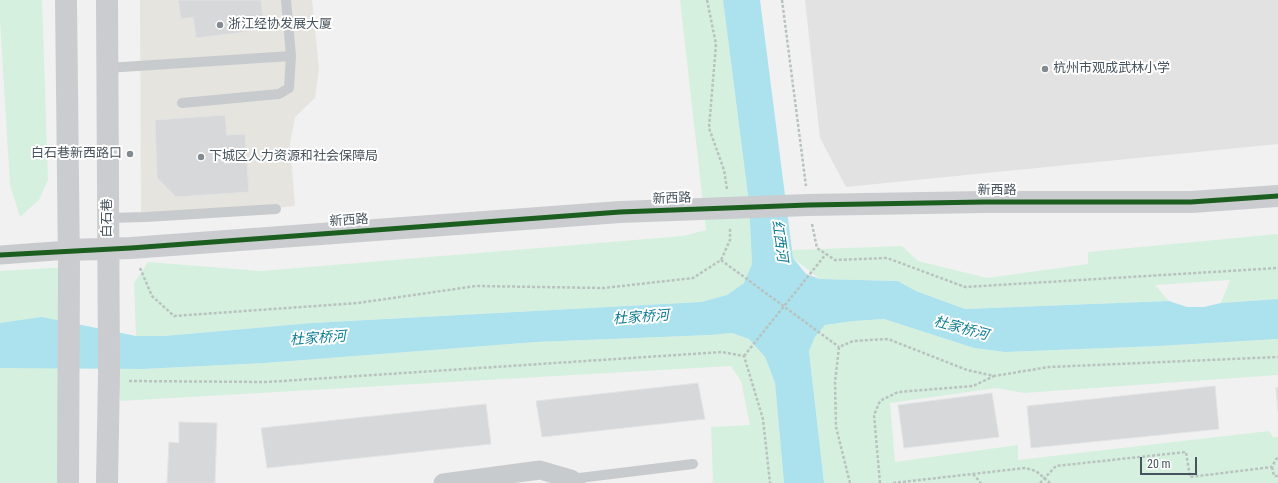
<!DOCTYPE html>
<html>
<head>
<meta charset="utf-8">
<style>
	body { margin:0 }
	#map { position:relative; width:1278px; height:483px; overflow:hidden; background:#f1f1f1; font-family:"Roboto Condensed",sans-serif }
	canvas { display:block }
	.scale { position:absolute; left:1140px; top:457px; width:57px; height:18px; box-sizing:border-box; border:2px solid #48545d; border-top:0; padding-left:5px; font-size:12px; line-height:14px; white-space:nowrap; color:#48545d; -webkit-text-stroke:3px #fff; paint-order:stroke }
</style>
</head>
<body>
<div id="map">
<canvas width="1278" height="483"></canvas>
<div class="scale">20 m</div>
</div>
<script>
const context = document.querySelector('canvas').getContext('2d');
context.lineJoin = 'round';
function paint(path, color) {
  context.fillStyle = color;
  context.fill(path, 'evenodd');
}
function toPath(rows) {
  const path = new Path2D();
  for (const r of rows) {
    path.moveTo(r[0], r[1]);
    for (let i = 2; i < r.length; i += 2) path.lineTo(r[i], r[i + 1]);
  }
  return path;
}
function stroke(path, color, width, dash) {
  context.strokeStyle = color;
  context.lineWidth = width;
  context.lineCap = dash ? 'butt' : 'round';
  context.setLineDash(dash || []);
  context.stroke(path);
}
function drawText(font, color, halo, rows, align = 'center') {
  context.font = font + ' "Roboto Condensed","Noto Sans SC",sans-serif';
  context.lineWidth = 4;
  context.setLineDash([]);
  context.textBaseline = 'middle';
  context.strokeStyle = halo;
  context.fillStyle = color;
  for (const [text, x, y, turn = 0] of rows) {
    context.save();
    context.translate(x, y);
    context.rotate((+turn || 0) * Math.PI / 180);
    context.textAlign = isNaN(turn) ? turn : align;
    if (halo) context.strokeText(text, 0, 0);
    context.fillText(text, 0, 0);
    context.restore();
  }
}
paint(toPath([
	[140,0,312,0,319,69,315,98,295,117,290,143,295,206,141,221]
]), '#e6e4df');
paint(toPath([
	[805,0,1278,0,1278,144,846,187,820,138]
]), '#e3e2e3');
paint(toPath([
	[0,0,42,0,48,180,39,200,20,217,10,185,0,20],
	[680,0,723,0,749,203,752,264,744,283,727,295,701,302,312,323,164,336,136,336,134,283,148,262,261,271,683,236,706,230],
	[1278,234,1278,299,1221,303,1230,280,1155,285,1169,301,965,309,916,291,898,281,820,279,793,258,792,250,902,246,918,261,987,278,1088,264,1088,252],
	[69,267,68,483,0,483,0,271],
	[884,319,974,348,1005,352,1159,346,1278,339,1278,375,1024,393,996,388,890,403,895,462,1018,445,1018,460,1269,431,1273,437,1278,437,1278,483,824,483,809,351,815,337,825,325,854,321],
	[732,333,749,339,765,357,775,383,784,483,709,483,713,482,711,427,750,425,741,381,731,366,120,401,118,369,143,369,265,363,536,342,710,335]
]), '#d6f0df');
paint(toPath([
	[723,0,760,0,793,258,806,274,820,279,898,281,916,291,965,309,1169,301,1187,307,1204,307,1221,303,1278,299,1278,339,1159,346,1005,352,974,348,884,319,854,321,825,325,815,337,809,351,824,483,784,483,775,383,765,357,749,339,732,333,710,335,536,342,265,363,143,369,0,368,0,323,42,317,136,336,164,336,312,323,701,302,727,295,744,283,752,264,749,203]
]), '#abe2ed');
const building = toPath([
	[178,0,261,0,263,16,245,18,246,32,196,38,193,17,181,19,178,0],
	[225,115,227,135,245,134,249,192,176,197,157,178,155,120,225,115],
	[698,383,705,419,542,437,536,401,698,383],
	[1215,386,1219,429,1031,448,1027,406,1215,386],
	[1276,388,1278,388,1278,411,1276,388],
	[992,393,999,437,904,448,898,405,992,393],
	[486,404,491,444,267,468,261,428,486,404],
	[179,422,217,423,215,483,167,483,169,442,179,443,179,422]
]);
paint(building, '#d7d8d9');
stroke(building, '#e2e3e4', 1);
stroke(toPath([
	[707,0,716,44,709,128,724,170,727,189],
	[782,0,806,186],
	[812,224,817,248,835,260,887,258,965,287,1278,268],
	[721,260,839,347],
	[140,268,152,296,174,316,358,303,476,286,604,288,693,278,721,260,730,240,730,227],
	[744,356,826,254],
	[129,381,267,382,722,352,744,356,763,419,770,483],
	[1272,467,1274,476,1278,476],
	[973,474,981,483],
	[850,483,836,427,835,382,839,347,853,341,888,339,967,370,994,376,1049,367,1278,357],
	[880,483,874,415,880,401,898,392,973,386,994,376],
	[893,483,1025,468,1036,471,1050,483],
	[1040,483,1056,466,1186,452,1190,477,1272,467,1276,459,1278,458]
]), '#b8c3bf', 2.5, [3, 2]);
stroke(toPath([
	[107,68,291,56,286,0],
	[182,103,279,94,289,88,291,56],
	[108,218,146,217,276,209],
	[571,479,693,464]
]), '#c8cbcd', 10);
stroke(toPath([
	[0,255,69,250],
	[443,483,540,470,571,479,576,483]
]), '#c8cbcd', 19);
stroke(toPath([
	[66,0,69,267,68,483],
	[69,250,131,248,620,212,808,205,984,202,1191,202,1278,196],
	[107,483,109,374,107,0]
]), '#cacccf', 22);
stroke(toPath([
	[0,255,131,248,620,212,808,205,984,202,1191,202,1278,196]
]), '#1b5e20', 5);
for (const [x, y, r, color] of [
	[220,25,4,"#838b91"],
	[1045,69,4,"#838b91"],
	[130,154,4,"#838b91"],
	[201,157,4,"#838b91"]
]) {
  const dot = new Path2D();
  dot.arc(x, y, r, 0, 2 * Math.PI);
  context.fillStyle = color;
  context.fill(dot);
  stroke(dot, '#fff', 1.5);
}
drawText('13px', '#48545d', '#fff', [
	["浙江经协发展大厦",228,25],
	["杭州市观成武林小学",1053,69],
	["白石巷新西路口",122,154,"right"],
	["下城区人力资源和社会保障局",209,157]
], 'left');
drawText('13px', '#48545d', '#fff', [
	["新西路",997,191],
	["新西路",672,199,-2],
	["白石巷",108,218,-90],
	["新西路",349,221,-4]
]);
drawText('italic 14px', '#0e7d93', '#fff', [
	["红西河",779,241,82],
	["杜家桥河",641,318,-4],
	["杜家桥河",961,329,15],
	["杜家桥河",318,339,-4]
]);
</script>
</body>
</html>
